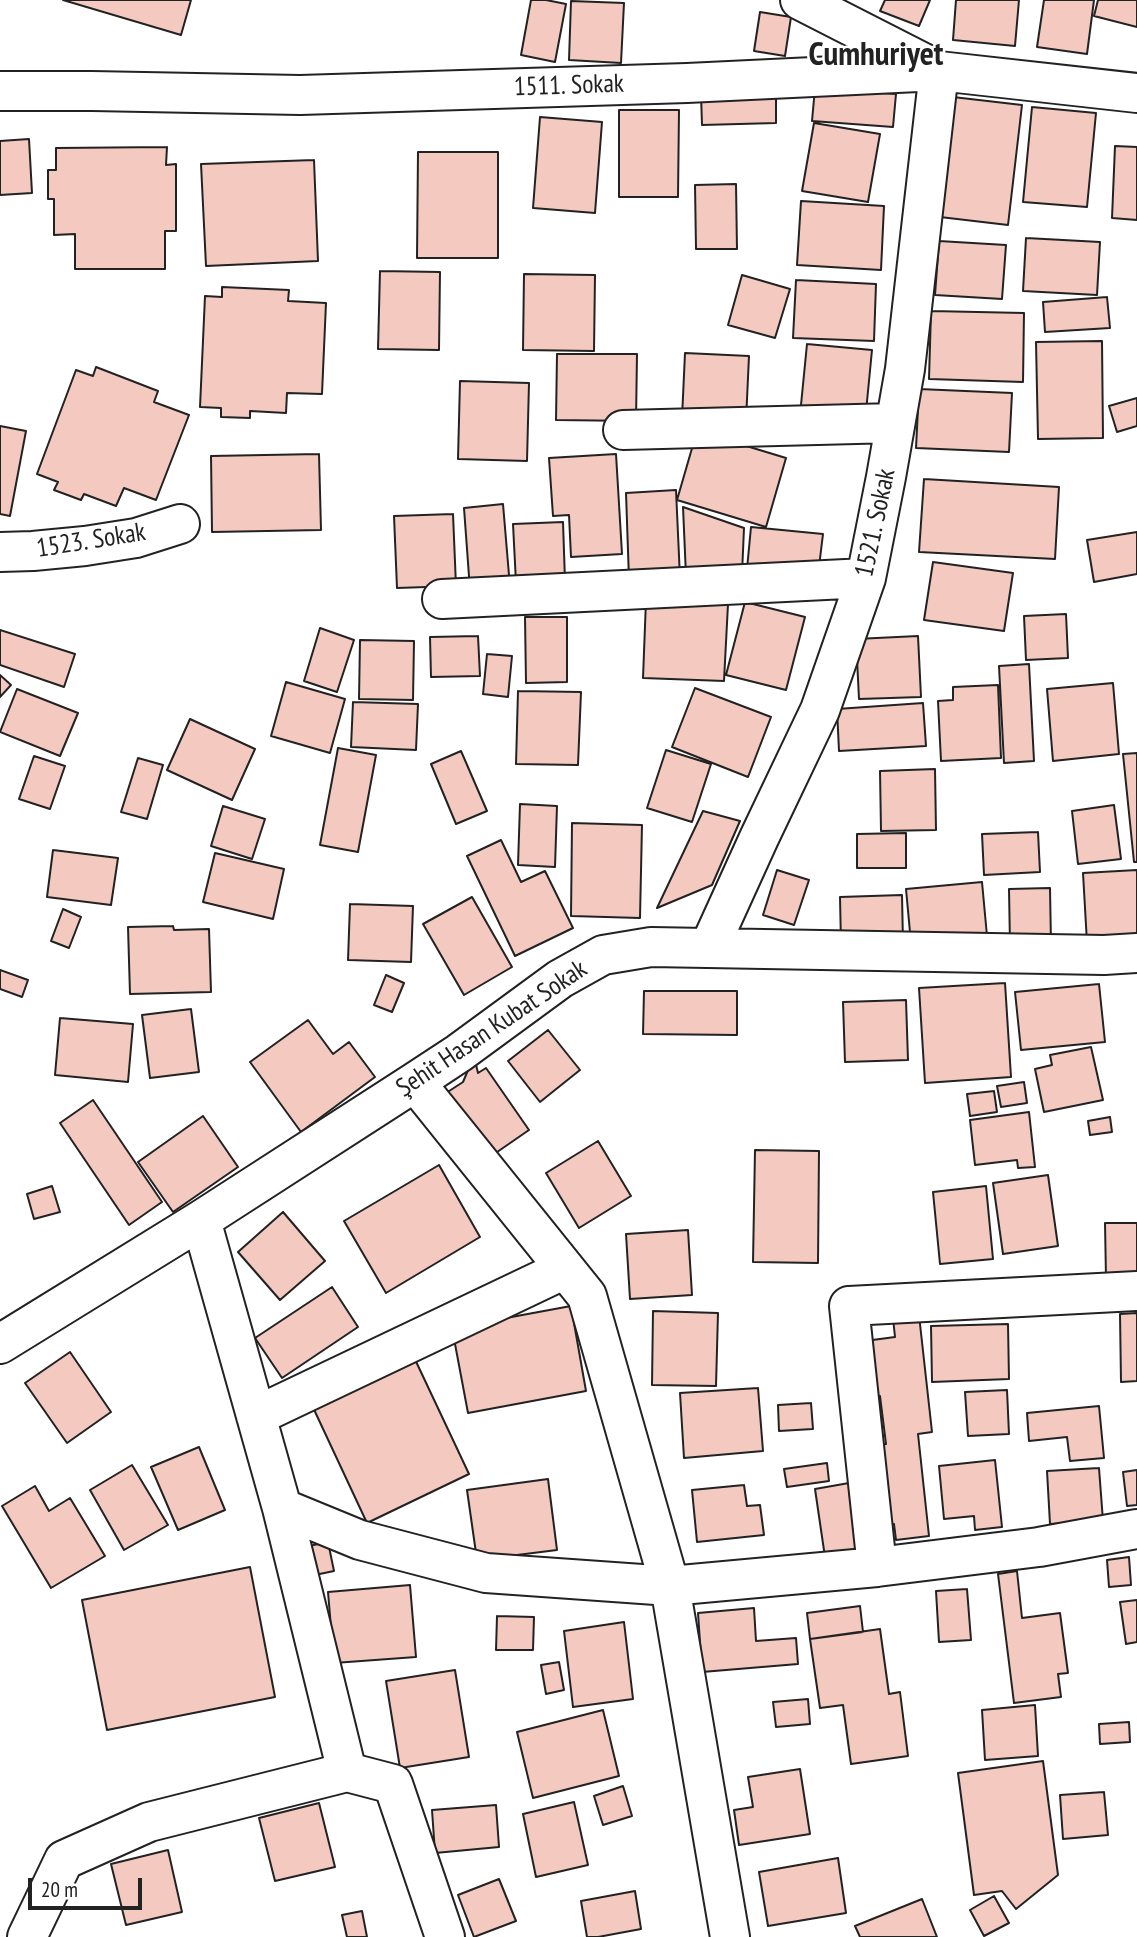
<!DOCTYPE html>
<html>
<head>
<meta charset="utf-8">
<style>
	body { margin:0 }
	#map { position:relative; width:1137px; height:1937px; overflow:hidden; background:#fff; font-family:"PT Sans Narrow",sans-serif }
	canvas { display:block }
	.scale { position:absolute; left:28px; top:1878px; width:114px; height:32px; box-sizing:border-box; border:4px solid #222; border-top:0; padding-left:9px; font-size:21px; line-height:24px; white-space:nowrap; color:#222; -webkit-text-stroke:5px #fff; paint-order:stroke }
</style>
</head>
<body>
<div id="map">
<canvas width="1137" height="1937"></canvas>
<div class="scale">20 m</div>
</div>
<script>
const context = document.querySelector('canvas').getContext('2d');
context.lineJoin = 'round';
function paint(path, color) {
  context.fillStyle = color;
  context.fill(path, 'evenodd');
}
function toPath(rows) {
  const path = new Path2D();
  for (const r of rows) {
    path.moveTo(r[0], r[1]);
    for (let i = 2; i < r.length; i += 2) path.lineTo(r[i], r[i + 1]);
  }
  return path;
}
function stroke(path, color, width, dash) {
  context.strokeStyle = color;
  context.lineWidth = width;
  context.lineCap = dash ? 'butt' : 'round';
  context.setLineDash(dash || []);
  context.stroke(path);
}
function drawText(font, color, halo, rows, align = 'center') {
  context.font = font + ' "PT Sans Narrow",sans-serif';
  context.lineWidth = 5;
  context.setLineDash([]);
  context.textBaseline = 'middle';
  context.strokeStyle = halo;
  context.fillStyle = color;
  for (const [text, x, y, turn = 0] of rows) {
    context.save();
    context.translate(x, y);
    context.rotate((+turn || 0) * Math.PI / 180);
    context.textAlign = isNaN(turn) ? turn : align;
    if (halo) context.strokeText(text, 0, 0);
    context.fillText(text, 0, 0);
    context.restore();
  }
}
const building = toPath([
	[63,0,191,0,181,35,63,0],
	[531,0,546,0,566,4,555,62,521,55,531,0],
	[885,0,930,0,919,26,880,11,885,0],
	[956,0,1019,0,1015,46,953,40,956,0],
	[1044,0,1094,0,1087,54,1037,47,1044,0],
	[1098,0,1137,0,1137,27,1094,16,1098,0],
	[571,1,624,3,621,63,569,60,571,1],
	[760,12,791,17,785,56,754,51,760,12],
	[815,88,896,94,893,127,812,121,815,88],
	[776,93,776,123,702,125,701,95,776,93],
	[953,97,1022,105,1008,225,940,217,953,97],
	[1032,107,1096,113,1087,207,1023,202,1032,107],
	[619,110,679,110,678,197,619,197,619,110],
	[540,117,602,122,595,213,533,208,540,117],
	[814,123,880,134,868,202,802,191,814,123],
	[29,139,32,193,0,195,0,141,29,139],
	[1115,146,1137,147,1137,220,1112,218,1115,146],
	[167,147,166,165,176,164,176,231,165,231,165,269,75,269,75,234,54,235,54,199,48,199,48,170,56,170,56,148,167,147],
	[418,152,498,152,498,258,417,258,418,152],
	[314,160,318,261,206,266,201,164,314,160],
	[736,184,737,249,696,249,695,185,736,184],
	[801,201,884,206,881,270,797,265,801,201],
	[1026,238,1100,242,1097,295,1023,291,1026,238],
	[939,241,1006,245,1002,299,935,295,939,241],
	[380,271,440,272,439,350,378,349,380,271],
	[524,274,595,275,594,351,523,350,524,274],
	[742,275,790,289,775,338,728,325,742,275],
	[796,280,876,284,874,341,793,338,796,280],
	[222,287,289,290,288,301,326,303,322,394,287,393,286,413,250,411,250,418,221,417,221,408,200,407,205,296,222,297,222,287],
	[1107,297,1110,328,1045,332,1043,302,1107,297],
	[931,311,1024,313,1023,382,929,379,931,311],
	[1102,341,1103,438,1038,439,1036,342,1102,341],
	[807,344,872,350,865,422,800,415,807,344],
	[685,353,749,356,746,421,682,418,685,353],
	[557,354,637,354,636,421,556,420,557,354],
	[96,367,158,391,154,402,189,415,156,500,124,488,116,506,84,494,81,500,54,490,58,482,37,474,76,370,93,376,96,367],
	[460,381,529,383,527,461,458,459,460,381],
	[919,389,1012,393,1009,452,916,448,919,389],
	[1137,398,1137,426,1117,432,1109,406,1137,398],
	[0,426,26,431,10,516,0,514,0,426],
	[697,431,786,458,766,527,677,500,697,431],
	[319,454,321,530,212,532,211,456,319,454],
	[616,454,622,554,571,557,569,515,553,516,549,458,616,454],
	[924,479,1059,487,1055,559,919,552,924,479],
	[676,490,680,578,629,580,626,493,676,490],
	[503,504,510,587,470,590,464,508,503,504],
	[683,507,744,528,742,574,686,576,683,507],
	[453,514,456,586,397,588,394,516,453,514],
	[563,522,565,581,516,583,513,524,563,522],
	[751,527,823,534,818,575,747,569,751,527],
	[1137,532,1137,574,1094,582,1087,540,1137,532],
	[933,562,1013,573,1004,631,924,620,933,562],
	[646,600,728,604,724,681,643,678,646,600],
	[745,602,805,617,786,690,726,675,745,602],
	[1066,614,1068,658,1026,660,1024,616,1066,614],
	[525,617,567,617,567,682,526,683,525,617],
	[320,628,354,640,337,692,304,681,320,628],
	[0,630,75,654,64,687,0,665,0,630],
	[478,636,480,676,431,677,430,637,478,636],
	[918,636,921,697,859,699,856,639,918,636],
	[360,640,414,641,413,700,359,699,360,640],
	[487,654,512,656,508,697,483,694,487,654],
	[1029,664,1034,761,1004,763,999,666,1029,664],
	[0,675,11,685,0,697,0,675],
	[286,682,345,699,330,753,271,736,286,682],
	[1113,683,1119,754,1053,761,1047,689,1113,683],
	[998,685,1001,758,941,761,938,701,953,700,953,687,998,685],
	[695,688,771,717,748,777,672,747,695,688],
	[17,689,78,713,60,756,0,732,17,689],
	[518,691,581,692,578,765,516,764,518,691],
	[353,702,418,704,416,750,351,747,353,702],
	[923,703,926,746,839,751,837,709,923,703],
	[190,719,255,749,232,800,167,770,190,719],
	[338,748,376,755,358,852,320,845,338,748],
	[666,750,711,764,692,822,647,808,666,750],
	[461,751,487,811,456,824,431,764,461,751],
	[1137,753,1137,862,1134,862,1123,754,1137,753],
	[34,756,65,766,50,809,19,799,34,756],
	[138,758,163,765,147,819,121,812,138,758],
	[935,769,936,830,881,831,880,771,935,769],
	[520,804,557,806,555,867,518,865,520,804],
	[1114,805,1121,859,1078,864,1072,811,1114,805],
	[223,806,265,819,252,859,211,846,223,806],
	[703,811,740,821,712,885,657,908,703,811],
	[572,823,642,825,640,918,571,916,572,823],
	[1038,832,1040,872,984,875,982,834,1038,832],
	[906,833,906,868,857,868,857,834,906,833],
	[501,840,521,882,545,871,573,928,515,956,467,856,501,840],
	[53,850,118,858,111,905,47,897,53,850],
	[215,853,284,869,273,919,203,902,215,853],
	[777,870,809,880,794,925,763,915,777,870],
	[1137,870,1137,940,1087,943,1083,873,1137,870],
	[982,882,987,936,911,943,906,889,982,882],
	[1050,888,1051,944,1010,945,1009,889,1050,888],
	[902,895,903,943,841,945,840,897,902,895],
	[472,897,512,967,464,995,423,924,472,897],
	[350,904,413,906,411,962,348,960,350,904],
	[63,909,81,917,69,948,51,941,63,909],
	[173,926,174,930,209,929,211,992,130,994,128,927,173,926],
	[0,970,28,980,22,997,0,989,0,970],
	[386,975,404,983,392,1012,374,1005,386,975],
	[1005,983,1011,1077,925,1083,919,988,1005,983],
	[1099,984,1105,1042,1021,1050,1015,992,1099,984],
	[644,991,737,991,737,1035,643,1034,644,991],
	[906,1000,908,1060,845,1062,843,1002,906,1000],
	[191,1009,199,1072,150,1078,142,1015,191,1009],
	[60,1018,133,1024,128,1082,55,1075,60,1018],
	[308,1020,333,1054,349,1042,375,1077,301,1132,250,1062,308,1020],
	[548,1030,580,1070,540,1102,508,1061,548,1030],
	[1091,1047,1103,1100,1044,1112,1035,1069,1052,1065,1050,1055,1091,1047],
	[474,1056,478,1073,486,1068,529,1130,487,1159,443,1095,463,1082,474,1056],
	[1024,1082,1027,1103,1001,1107,997,1086,1024,1082],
	[994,1091,997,1112,970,1116,967,1094,994,1091],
	[93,1100,162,1202,129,1225,60,1123,93,1100],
	[1029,1112,1035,1167,1018,1168,1017,1160,975,1165,970,1120,1029,1112],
	[203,1116,238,1167,173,1212,138,1162,203,1116],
	[1110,1117,1112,1132,1090,1135,1088,1121,1110,1117],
	[598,1141,631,1196,579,1228,546,1173,598,1141],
	[755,1150,819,1151,818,1263,753,1262,755,1150],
	[439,1165,480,1237,386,1293,344,1221,439,1165],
	[1048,1175,1058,1246,1003,1254,993,1183,1048,1175],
	[52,1186,60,1212,34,1219,27,1194,52,1186],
	[986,1186,993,1259,940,1264,933,1192,986,1186],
	[283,1212,325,1261,280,1300,238,1252,283,1212],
	[1105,1223,1137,1223,1137,1278,1106,1278,1105,1223],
	[688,1230,692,1295,630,1299,626,1234,688,1230],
	[332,1287,358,1327,282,1378,255,1338,332,1287],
	[571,1306,586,1391,468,1413,452,1328,571,1306],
	[653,1311,718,1313,716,1386,652,1385,653,1311],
	[1137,1313,1137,1381,1121,1382,1120,1314,1137,1313],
	[919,1315,932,1432,918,1434,929,1536,896,1540,894,1524,878,1526,869,1446,886,1444,880,1396,871,1397,865,1341,895,1337,893,1318,919,1315],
	[1008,1324,1009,1379,932,1382,931,1326,1008,1324],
	[70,1352,111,1412,67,1443,25,1383,70,1352],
	[412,1353,469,1474,367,1523,310,1401,412,1353],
	[758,1388,763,1451,684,1458,680,1393,758,1388],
	[1007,1390,1009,1434,968,1436,965,1392,1007,1390],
	[811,1403,813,1429,779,1431,778,1405,811,1403],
	[1099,1406,1104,1458,1070,1461,1067,1437,1029,1441,1027,1413,1099,1406],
	[199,1447,225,1510,178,1530,151,1467,199,1447],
	[995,1460,1002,1527,975,1530,974,1516,944,1519,939,1466,995,1460],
	[827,1463,829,1481,787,1487,784,1469,827,1463],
	[132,1465,168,1525,124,1550,90,1490,132,1465],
	[1099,1468,1103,1521,1050,1524,1047,1471,1099,1468],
	[1137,1470,1137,1505,1127,1506,1123,1472,1137,1470],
	[548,1479,557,1550,477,1560,467,1490,548,1479],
	[849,1483,859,1559,826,1564,815,1489,849,1483],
	[744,1485,747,1506,760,1505,764,1535,697,1542,692,1490,744,1485],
	[35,1486,49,1511,70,1498,105,1556,51,1588,2,1506,35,1486],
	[328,1542,334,1571,310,1576,304,1547,328,1542],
	[1129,1557,1131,1585,1109,1587,1107,1560,1129,1557],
	[250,1567,275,1697,107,1730,82,1600,250,1567],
	[1017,1571,1022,1618,1060,1613,1068,1673,1058,1674,1061,1697,1014,1703,998,1574,1017,1571],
	[410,1585,416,1657,334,1663,328,1592,410,1585],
	[967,1589,971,1640,939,1642,936,1591,967,1589],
	[1137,1600,1137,1642,1126,1644,1120,1602,1137,1600],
	[860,1606,863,1632,810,1639,807,1613,860,1606],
	[754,1608,756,1641,796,1638,798,1664,702,1672,698,1613,754,1608],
	[497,1616,534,1617,533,1650,496,1650,497,1616],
	[624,1622,633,1699,573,1707,564,1631,624,1622],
	[880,1629,889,1694,900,1692,908,1756,851,1764,843,1705,820,1708,810,1639,880,1629],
	[559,1662,564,1690,546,1694,541,1665,559,1662],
	[455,1670,469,1757,400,1768,386,1681,455,1670],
	[808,1699,810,1724,776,1727,773,1702,808,1699],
	[1035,1705,1038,1756,985,1760,982,1710,1035,1705],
	[603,1710,619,1776,533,1798,517,1732,603,1710],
	[1129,1722,1130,1742,1100,1744,1099,1724,1129,1722],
	[1043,1761,1058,1875,1016,1909,1002,1891,974,1895,958,1773,1043,1761],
	[800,1769,810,1834,739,1845,734,1810,753,1807,748,1777,800,1769],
	[623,1786,632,1816,603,1825,594,1796,623,1786],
	[1104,1792,1108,1835,1063,1839,1060,1795,1104,1792],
	[574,1802,588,1865,536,1877,523,1814,574,1802],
	[319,1803,335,1867,275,1881,259,1818,319,1803],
	[496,1805,499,1847,435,1853,432,1810,496,1805],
	[168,1850,182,1912,126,1925,111,1864,168,1850],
	[838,1858,846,1913,768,1926,759,1872,838,1858],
	[499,1879,516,1921,474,1937,458,1895,499,1879],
	[635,1891,641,1929,598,1937,587,1937,581,1901,635,1891],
	[994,1896,1009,1923,984,1936,970,1910,994,1896],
	[922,1899,937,1937,860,1937,855,1926,922,1899],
	[362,1911,367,1937,347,1937,342,1915,362,1911]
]);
paint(building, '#f3c9c0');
stroke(building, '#222', 2);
const minor = toPath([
	[0,91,92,91,300,95,687,83,939,71,1137,93],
	[623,430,895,423],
	[0,552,33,551,85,546,136,538,180,524],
	[442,599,866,578],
	[709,948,759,838,820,710,866,578,886,477,905,369,939,71,800,0],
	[415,1082,587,1296,670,1586,730,1937],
	[201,1220,282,1508,347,1772,393,1784,445,1937],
	[0,1344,201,1220,415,1082,459,1053,560,979,603,955,651,947,1104,955,1137,953],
	[256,1416,565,1269],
	[282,1508,360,1540,486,1573,670,1586,877,1567,1039,1547,1137,1529],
	[877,1567,849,1306,1137,1291],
	[27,1937,64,1860,149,1822,347,1772]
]);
stroke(minor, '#222', 42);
stroke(minor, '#fff', 38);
drawText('26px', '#222', '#fff', [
	["1511. Sokak",569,86,-2],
	["1521. Sokak",876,523,-78],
	["1523. Sokak",91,541,-9],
	["Şehit Hasan Kubat Sokak",492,1029,-34]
]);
drawText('bold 33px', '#222', '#fff', [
	["Cumhuriyet",876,56]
]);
</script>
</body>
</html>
